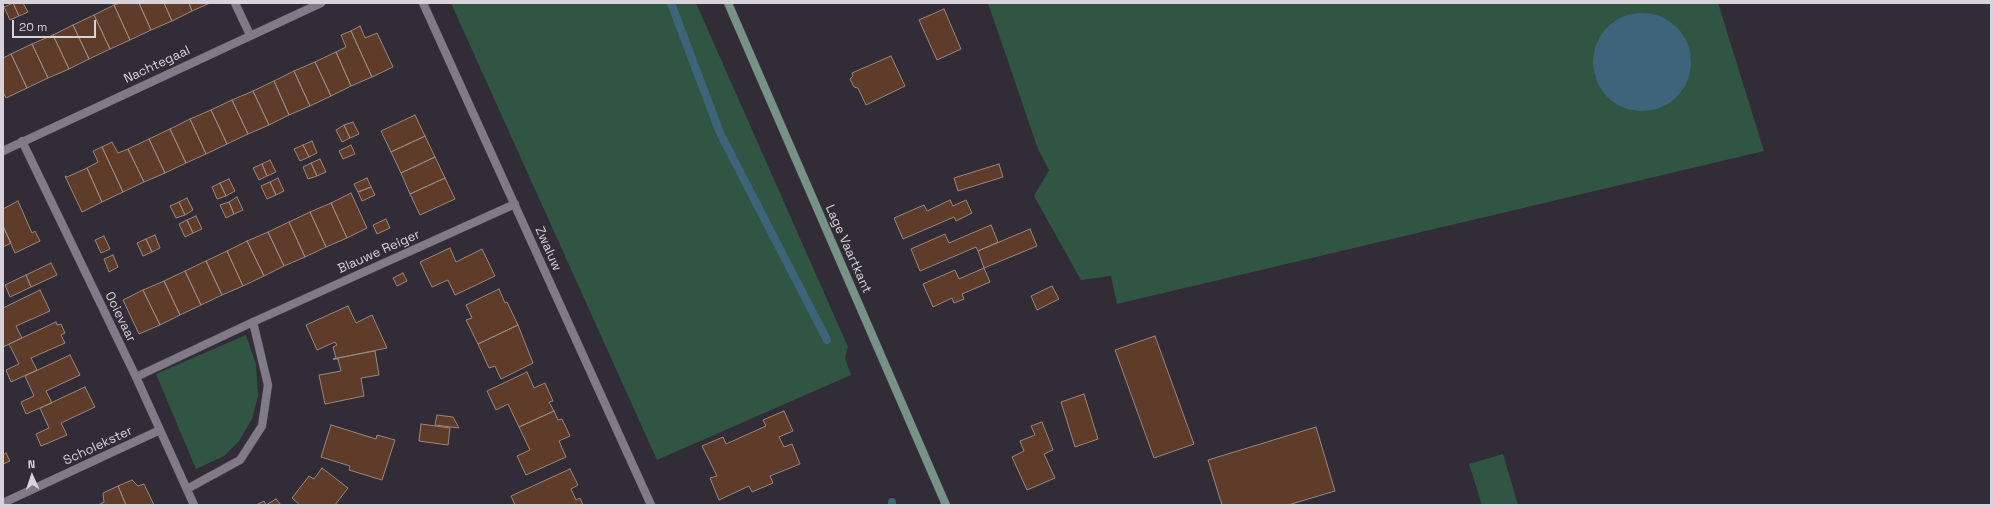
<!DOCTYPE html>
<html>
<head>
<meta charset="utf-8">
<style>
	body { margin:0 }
	#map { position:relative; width:1994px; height:508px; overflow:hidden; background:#322c36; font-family:"Space Grotesk",sans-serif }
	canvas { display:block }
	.frame { position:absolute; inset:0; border:4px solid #d8d3da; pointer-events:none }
	.north { position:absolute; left:12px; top:456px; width:40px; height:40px; -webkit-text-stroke:3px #322c36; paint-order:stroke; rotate:357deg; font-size:11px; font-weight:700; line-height:16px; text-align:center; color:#d8d3da }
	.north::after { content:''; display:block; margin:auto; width:14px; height:18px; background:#d8d3da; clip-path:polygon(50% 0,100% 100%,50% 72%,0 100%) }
	.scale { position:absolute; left:12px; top:20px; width:84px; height:18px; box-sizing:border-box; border:2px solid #d8d3da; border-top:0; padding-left:5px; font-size:12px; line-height:14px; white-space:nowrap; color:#d8d3da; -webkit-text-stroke:3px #322c36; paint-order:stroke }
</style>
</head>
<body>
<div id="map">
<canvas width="1994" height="508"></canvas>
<div class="frame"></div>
<div class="north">N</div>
<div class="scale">20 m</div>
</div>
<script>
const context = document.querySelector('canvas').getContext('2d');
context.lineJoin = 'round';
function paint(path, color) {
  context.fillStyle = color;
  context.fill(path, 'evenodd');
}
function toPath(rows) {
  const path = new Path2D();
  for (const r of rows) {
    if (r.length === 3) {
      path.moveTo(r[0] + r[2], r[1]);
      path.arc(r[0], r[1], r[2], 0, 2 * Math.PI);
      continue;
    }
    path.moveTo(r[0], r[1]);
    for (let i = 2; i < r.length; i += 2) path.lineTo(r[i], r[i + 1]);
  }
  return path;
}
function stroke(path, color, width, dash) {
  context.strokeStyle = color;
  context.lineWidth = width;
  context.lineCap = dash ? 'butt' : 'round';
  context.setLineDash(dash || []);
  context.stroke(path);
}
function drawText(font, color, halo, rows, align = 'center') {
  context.font = font + ' "Space Grotesk",sans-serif';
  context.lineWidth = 3;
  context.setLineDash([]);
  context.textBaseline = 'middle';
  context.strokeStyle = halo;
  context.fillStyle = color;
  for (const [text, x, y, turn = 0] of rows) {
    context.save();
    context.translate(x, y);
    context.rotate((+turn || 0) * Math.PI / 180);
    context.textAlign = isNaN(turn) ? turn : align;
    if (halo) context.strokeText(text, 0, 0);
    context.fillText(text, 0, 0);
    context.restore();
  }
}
paint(toPath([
	[451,3,696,3,848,347,845,358,851,375,657,460],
	[988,3,1718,3,1764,151,1117,304,1111,276,1081,280,1034,196,1049,170,1038,149],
	[1605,30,1688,47,1691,59,1690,72,1595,78,1593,66,1594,53,1598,40],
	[246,335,256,365,258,396,252,419,239,441,224,456,196,469,156,374],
	[1503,454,1518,505,1482,505,1469,464]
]), '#305643');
paint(toPath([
	[1642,62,49]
]), '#3e647c');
stroke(toPath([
	[671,3,720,133,827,340],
	[892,502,892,505]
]), '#3e647c', 8);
const building = toPath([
	[13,3,19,16,10,20,4,7,13,3],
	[13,3,23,3,28,12,19,16,13,3],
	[120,3,139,3,151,30,130,40,114,5,120,3],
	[139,3,164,3,172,21,151,30,139,3],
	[164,3,189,3,192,11,172,21,164,3],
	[189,3,210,3,192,11,189,3],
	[114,5,130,40,110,49,94,15,114,5],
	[944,9,961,49,937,60,919,20,944,9],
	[94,15,110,49,89,59,73,25,94,15],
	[73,25,89,59,69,69,53,35,73,25],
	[360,26,365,38,377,33,393,67,372,77,351,31,360,26],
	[351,31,372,77,351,86,336,52,346,47,341,35,351,31],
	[53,35,69,69,48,78,32,44,53,35],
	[32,44,48,78,27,88,11,54,32,44],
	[336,52,351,86,331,96,315,62,336,52],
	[11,54,27,88,6,98,3,92,3,58,11,54],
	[891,56,905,86,866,105,858,88,854,87,850,79,853,76,852,73,891,56],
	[315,62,331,96,310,106,294,71,315,62],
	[294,71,310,106,289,115,274,81,294,71],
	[274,81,289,115,269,125,253,91,274,81],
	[253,91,269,125,248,134,232,100,253,91],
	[232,100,248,134,227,144,211,110,232,100],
	[211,110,227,144,206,154,190,119,211,110],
	[415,115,425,136,391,152,381,131,415,115],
	[190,119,206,154,186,163,170,129,190,119],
	[353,122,359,134,350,138,344,125,353,122],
	[344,125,350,138,342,142,336,130,344,125],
	[170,129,186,163,165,173,149,139,170,129],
	[425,136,435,157,401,173,391,152,425,136],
	[149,139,165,173,144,182,128,149,149,139],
	[312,141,317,153,309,157,303,145,312,141],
	[112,142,118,153,128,149,144,182,123,192,102,147,112,142],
	[303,145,309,157,300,161,294,149,303,145],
	[351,145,355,154,343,159,339,151,351,145],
	[102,147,123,192,102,202,87,168,98,162,93,151,102,147],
	[435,157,445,178,410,194,401,173,435,157],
	[320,159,326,172,317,176,311,163,320,159],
	[270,160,276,172,267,176,262,164,270,160],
	[311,163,317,176,308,179,303,167,311,163],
	[262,164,267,176,259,180,253,168,262,164],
	[999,164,1003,177,958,191,954,178,999,164],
	[87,168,102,202,82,212,65,176,67,177,87,168],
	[278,178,284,191,276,195,270,182,278,178],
	[367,178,371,187,358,192,354,184,367,178],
	[445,178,455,199,420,215,410,194,445,178],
	[229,179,235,191,226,196,220,183,229,179],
	[270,182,276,195,267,199,261,186,270,182],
	[220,183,226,196,217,199,212,187,220,183],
	[371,187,375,195,362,201,358,192,371,187],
	[351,193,367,228,347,238,331,203,351,193],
	[237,197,243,210,234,214,229,202,237,197],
	[187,198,193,210,185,215,179,202,187,198],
	[950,200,953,206,966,200,972,213,956,221,954,217,903,239,894,218,924,205,927,211,950,200],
	[18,201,32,233,35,231,40,241,15,253,3,226,3,209,18,201],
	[179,202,185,215,176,218,170,206,179,202],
	[229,202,234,214,226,218,220,205,229,202],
	[331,203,347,238,326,247,310,212,331,203],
	[310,212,326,247,305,257,289,222,310,212],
	[196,216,202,229,193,233,187,220,196,216],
	[386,219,390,228,377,234,373,225,386,219],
	[187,220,193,233,185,237,179,224,187,220],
	[289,222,305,257,284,266,268,232,289,222],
	[991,225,998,242,978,251,976,247,920,271,911,249,945,234,949,243,991,225],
	[3,226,11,243,3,247,3,226],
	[1030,229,1037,246,984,268,978,251,1030,229],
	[268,232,284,266,264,276,247,241,268,232],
	[155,235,160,248,152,252,146,239,155,235],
	[104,236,110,249,101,253,95,240,104,236],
	[146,239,152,252,143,256,137,243,146,239],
	[247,241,264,276,243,286,227,251,247,241],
	[450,248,456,262,482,249,495,276,455,295,448,280,432,287,420,262,450,248],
	[227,251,243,286,222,295,206,261,227,251],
	[113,255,118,267,109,272,104,259,113,255],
	[206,261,222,295,201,305,185,271,206,261],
	[51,263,57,275,31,287,26,275,51,263],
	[984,268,990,282,962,294,964,299,954,303,952,298,933,307,923,284,955,270,959,279,984,268],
	[185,271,201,305,180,315,164,281,185,271],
	[403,273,407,281,397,286,393,278,403,273],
	[26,275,31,287,10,297,5,285,26,275],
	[164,281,180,315,160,325,143,290,164,281],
	[1052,286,1059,299,1037,310,1031,296,1052,286],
	[499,289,505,303,507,302,518,325,478,344,466,320,472,318,466,305,499,289],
	[40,290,50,311,16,326,22,338,3,347,3,308,40,290],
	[143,290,160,325,139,334,123,300,143,290],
	[348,306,356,323,372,315,387,348,333,359,336,358,333,347,337,345,335,342,317,350,306,325,348,306],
	[56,322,57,325,61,324,65,333,61,335,65,343,31,358,37,370,11,382,6,370,19,364,9,344,56,322],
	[518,325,533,363,501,379,495,366,489,368,478,344,518,325],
	[1155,336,1194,444,1154,458,1115,350,1155,336],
	[375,351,379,375,361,378,364,396,325,404,319,375,341,371,338,359,333,359,375,351],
	[70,355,80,375,46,391,52,403,26,414,21,402,34,396,25,376,70,355],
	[527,372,534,388,545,383,553,401,549,402,554,411,519,427,508,404,496,410,487,391,527,372],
	[85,387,95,407,61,423,67,435,41,446,36,434,49,428,40,408,85,387],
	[1084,394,1098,439,1075,447,1061,402,1084,394],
	[554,411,558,420,562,419,570,436,559,441,566,457,526,475,517,456,530,450,519,427,554,411],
	[784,411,793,431,779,437,784,447,792,444,800,464,770,476,773,483,752,492,749,486,719,500,710,478,717,476,702,446,723,437,726,444,766,426,763,420,784,411],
	[437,415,453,417,459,428,435,425,437,415],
	[1042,422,1053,450,1044,454,1055,478,1027,490,1012,457,1024,451,1020,441,1035,435,1031,426,1042,422],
	[421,424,450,428,448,445,419,441,421,424],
	[331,425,376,439,377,435,395,440,382,480,349,470,350,466,321,457,331,425],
	[1316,427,1335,491,1288,505,1222,505,1208,460,1316,427],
	[6,453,10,461,3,464,3,455,6,453],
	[322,468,348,488,335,505,300,505,292,498,309,476,314,479,322,468],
	[570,469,578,485,571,489,576,500,580,498,583,505,515,505,511,496,570,469],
	[132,480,138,486,144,484,154,505,126,505,118,486,132,480],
	[118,486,126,505,98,505,104,502,103,493,118,486],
	[276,499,281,505,256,505,264,501,266,505,276,499]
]);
paint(building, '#5f3b2a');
stroke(building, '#978881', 1);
const street = toPath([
	[235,3,250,35],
	[423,3,651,505],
	[22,141,136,377,194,505],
	[3,151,321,3],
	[136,377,253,322,515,204],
	[187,489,240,460,262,426,268,385,253,322],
	[3,503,160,430]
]);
const secondary = toPath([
	[728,3,946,505]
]);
stroke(street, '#4f4953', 9);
stroke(secondary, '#4f4953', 9);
stroke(street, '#827b87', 8);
stroke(secondary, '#779388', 8);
drawText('13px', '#d8d3da', '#322c36', [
	["Nachtegaal",157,65,-25],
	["Zwaluw",548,249,66],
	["Lage Vaartkant",848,249,66],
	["Blauwe Reiger",379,252,-24],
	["Ooievaar",120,317,64],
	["Scholekster",98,446,-25]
]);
</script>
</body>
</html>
